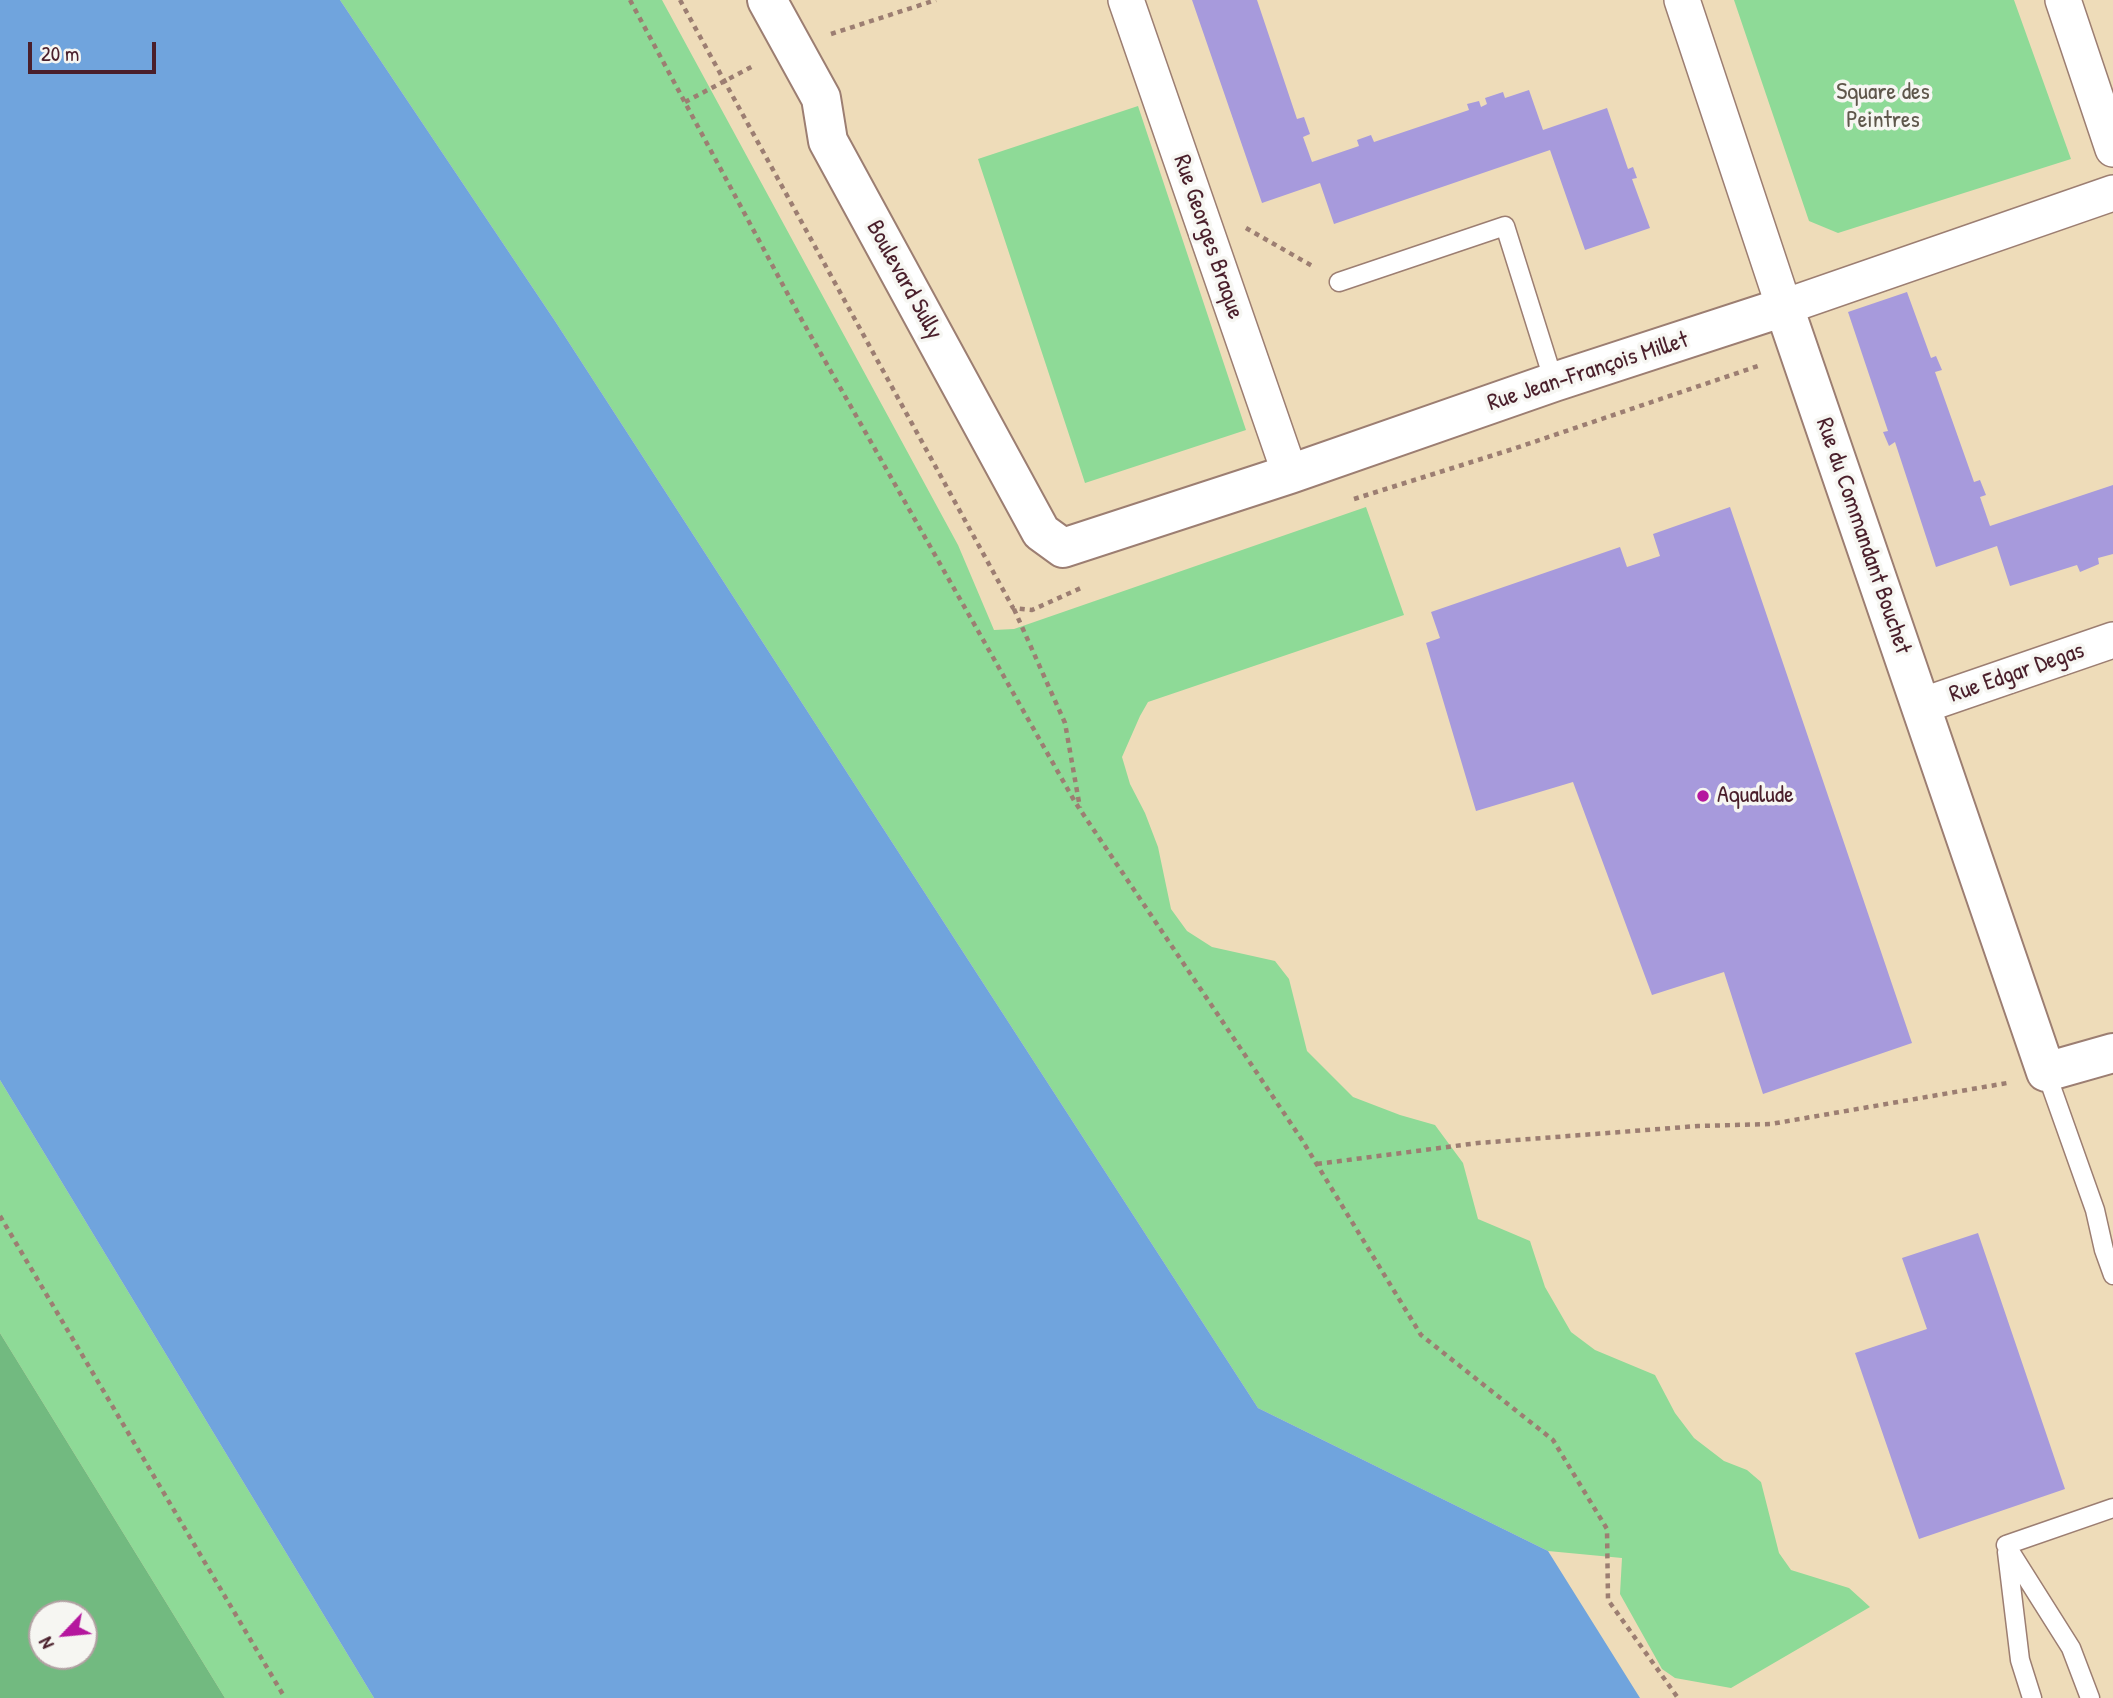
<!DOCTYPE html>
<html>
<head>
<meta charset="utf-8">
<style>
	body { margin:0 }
	#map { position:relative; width:2113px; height:1698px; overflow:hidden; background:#eedcb9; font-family:"Patrick Hand",sans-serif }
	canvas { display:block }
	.north { position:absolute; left:28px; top:1600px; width:70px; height:70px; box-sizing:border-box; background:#f6f6f2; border:2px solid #b1a0a2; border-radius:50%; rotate:244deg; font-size:19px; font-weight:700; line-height:28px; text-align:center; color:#4a1f2b }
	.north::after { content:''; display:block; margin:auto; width:24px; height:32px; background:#b5179e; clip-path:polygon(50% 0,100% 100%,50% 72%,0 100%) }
	.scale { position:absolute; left:28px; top:42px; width:128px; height:32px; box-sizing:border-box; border:4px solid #4a1f2b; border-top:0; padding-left:9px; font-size:21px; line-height:24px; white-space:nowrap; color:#4a1f2b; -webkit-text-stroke:5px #f6f6f2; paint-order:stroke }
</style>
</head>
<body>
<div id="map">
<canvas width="2113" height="1698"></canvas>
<div class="north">N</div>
<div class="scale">20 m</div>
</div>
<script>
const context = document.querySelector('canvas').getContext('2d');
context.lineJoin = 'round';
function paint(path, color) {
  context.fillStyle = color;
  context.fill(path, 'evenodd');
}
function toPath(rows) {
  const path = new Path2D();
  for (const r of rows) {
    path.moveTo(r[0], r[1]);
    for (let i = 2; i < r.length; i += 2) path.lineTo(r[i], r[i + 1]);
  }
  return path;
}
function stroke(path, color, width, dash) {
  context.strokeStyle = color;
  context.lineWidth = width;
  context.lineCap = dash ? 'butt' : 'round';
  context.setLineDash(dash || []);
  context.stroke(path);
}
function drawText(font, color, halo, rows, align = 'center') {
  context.font = font + ' "Patrick Hand",sans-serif';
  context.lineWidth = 7;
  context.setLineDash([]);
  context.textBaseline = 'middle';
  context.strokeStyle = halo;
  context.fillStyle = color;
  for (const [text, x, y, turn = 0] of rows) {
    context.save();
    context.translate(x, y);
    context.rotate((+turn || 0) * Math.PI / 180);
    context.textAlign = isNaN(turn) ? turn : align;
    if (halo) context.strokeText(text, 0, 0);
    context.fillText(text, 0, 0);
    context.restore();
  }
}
paint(toPath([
	[340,0,662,0,958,545,994,630,1014,629,1366,507,1404,615,1148,702,1140,716,1122,757,1130,784,1145,813,1158,847,1171,909,1187,931,1212,947,1275,961,1289,979,1307,1051,1353,1097,1400,1115,1435,1125,1463,1163,1478,1219,1530,1241,1545,1287,1571,1332,1595,1350,1655,1375,1675,1413,1694,1438,1724,1461,1747,1470,1761,1482,1779,1553,1791,1570,1849,1588,1870,1607,1731,1688,1675,1678,1662,1669,1620,1594,1622,1558,1548,1551,1258,1408,555,321],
	[1734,0,2014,0,2071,159,1838,233,1809,221],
	[1138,106,1246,430,1085,483,978,159],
	[0,1080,374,1698,225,1698,0,1333]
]), '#8eda97');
paint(toPath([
	[0,1333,225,1698,0,1698],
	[42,1614,84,1614,84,1656,42,1656]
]), '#72ba80');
paint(toPath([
	[0,0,340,0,555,321,1258,1408,1548,1551,1640,1698,374,1698,0,1080]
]), '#70a4dd');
paint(toPath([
	[1192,0,1257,0,1297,119,1304,117,1310,134,1303,137,1312,162,1359,146,1357,140,1371,135,1374,142,1469,110,1467,104,1479,101,1481,107,1487,104,1485,98,1503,92,1505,98,1529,90,1543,130,1607,108,1628,169,1633,167,1637,178,1632,179,1650,228,1585,250,1550,150,1334,224,1320,183,1262,203],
	[1907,292,1931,358,1936,356,1942,370,1935,372,1974,482,1980,480,1986,495,1980,497,1990,526,2113,485,2113,554,2098,558,2099,564,2080,572,2077,565,2010,586,1997,546,1936,567,1895,442,1889,446,1883,432,1888,431,1848,312],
	[1730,507,1912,1043,1763,1094,1724,972,1652,995,1573,782,1476,811,1426,643,1440,638,1431,612,1620,547,1627,567,1660,556,1653,534],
	[1978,1233,2065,1489,1919,1539,1855,1353,1927,1329,1902,1258]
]), '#a79adc');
const lane = toPath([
	[1339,282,1505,226,1554,382],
	[2046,1072,2095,1210,2104,1250,2113,1275],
	[2006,1545,2071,1648,2090,1698],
	[2006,1545,2113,1508],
	[2007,1552,2020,1660,2032,1698]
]);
const street = toPath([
	[1126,0,1290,474],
	[1682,0,1784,307,2113,193],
	[2063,0,2113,149],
	[1921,706,2113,640]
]);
const secondary = toPath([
	[767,0,821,98,828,141,1041,532,1063,548,1290,474,1554,382,1784,307,2046,1072,2113,1053]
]);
stroke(lane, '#9c7e72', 21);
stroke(street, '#9c7e72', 38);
stroke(secondary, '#9c7e72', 42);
stroke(toPath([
	[630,0,799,315,1075,802,1302,1140,1421,1335,1553,1440,1607,1529,1608,1600,1678,1698],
	[680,0,1013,608,1032,610,1081,588],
	[831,34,936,0],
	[685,102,755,65],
	[1246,228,1314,267],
	[1354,499,1513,449,1761,365],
	[1014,609,1065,723,1080,808],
	[1317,1164,1478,1143,1698,1126,1771,1124,2007,1083],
	[0,1216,285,1698]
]), '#9c7e72', 4.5, [5, 5]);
stroke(lane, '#fff', 18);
stroke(street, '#fff', 35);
stroke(secondary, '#fff', 38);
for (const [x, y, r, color] of [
	[1703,796,7,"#b5179e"]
]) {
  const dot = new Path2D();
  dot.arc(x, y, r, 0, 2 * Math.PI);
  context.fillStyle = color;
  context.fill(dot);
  stroke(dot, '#f6f6f2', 2.5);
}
drawText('24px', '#5e574b', '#f6f6f2', [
	["Square des",1883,93],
	["Peintres",1883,121]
]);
drawText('24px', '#4a1f2b', '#f6f6f2', [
	["Rue Georges Braque",1208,237,71],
	["Boulevard Sully",904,280,61],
	["Rue Jean-François Millet",1588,372,-18],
	["Rue du Commandant Bouchet",1863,536,71],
	["Rue Edgar Degas",2017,673,-19]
]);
drawText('24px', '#4a1f2b', '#f6f6f2', [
	["Aqualude",1717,796]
], 'left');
</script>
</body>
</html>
